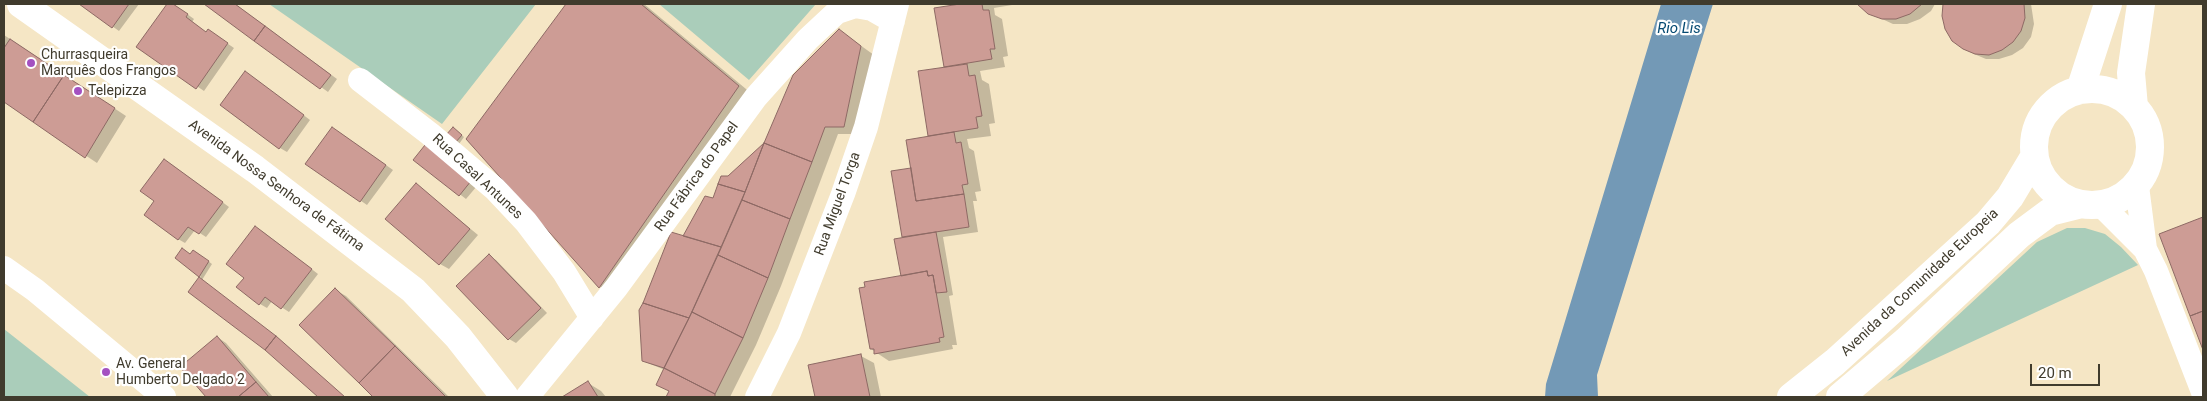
<!DOCTYPE html>
<html>
<head>
<meta charset="utf-8">
<style>
	body { margin:0 }
	#map { position:relative; width:2207px; height:401px; overflow:hidden; background:#f5e6c5; font-family:Roboto,sans-serif }
	canvas { display:block }
	.frame { position:absolute; inset:0; border:5px solid #403b2d; pointer-events:none }
	.scale { position:absolute; left:2030px; top:364px; width:70px; height:22px; box-sizing:border-box; border:2px solid #403b2d; border-top:0; padding-left:6px; font-size:15px; line-height:18px; white-space:nowrap; color:#403b2d; -webkit-text-stroke:4px #fff; paint-order:stroke }
</style>
</head>
<body>
<div id="map">
<canvas width="2207" height="401"></canvas>
<div class="frame"></div>
<div class="scale">20 m</div>
</div>
<script>
const context = document.querySelector('canvas').getContext('2d');
context.lineJoin = 'round';
function paint(path, color) {
  context.fillStyle = color;
  context.fill(path, 'evenodd');
}
function toPath(rows) {
  const path = new Path2D();
  for (const r of rows) {
    if (r.length === 3) {
      path.moveTo(r[0] + r[2], r[1]);
      path.arc(r[0], r[1], r[2], 0, 2 * Math.PI);
      continue;
    }
    path.moveTo(r[0], r[1]);
    for (let i = 2; i < r.length; i += 2) path.lineTo(r[i], r[i + 1]);
  }
  return path;
}
function stroke(path, color, width, dash) {
  context.strokeStyle = color;
  context.lineWidth = width;
  context.lineCap = dash ? 'butt' : 'round';
  context.setLineDash(dash || []);
  context.stroke(path);
}
function drawText(font, color, halo, rows, align = 'center') {
  context.font = font + ' Roboto,sans-serif';
  context.lineWidth = 4.5;
  context.setLineDash([]);
  context.textBaseline = 'middle';
  context.strokeStyle = halo;
  context.fillStyle = color;
  for (const [text, x, y, turn = 0] of rows) {
    context.save();
    context.translate(x, y);
    context.rotate((+turn || 0) * Math.PI / 180);
    context.textAlign = isNaN(turn) ? turn : align;
    if (halo) context.strokeText(text, 0, 0);
    context.fillText(text, 0, 0);
    context.restore();
  }
}
paint(toPath([
	[269,4,536,4,442,124],
	[659,4,816,4,749,80],
	[2067,228,2085,228,2105,234,2121,247,2138,265,1887,381,2037,242],
	[4,329,90,397,4,397]
]), '#aacdba');
paint(toPath([
	[1661,4,1713,4,1597,375,1598,397,1545,397,1546,384]
]), '#7399b6');
paint(toPath([
	[81,4,139,4,119,31],
	[168,4,176,6,194,19,192,22,207,33,215,35,234,48,204,91,138,46],
	[206,4,235,4,337,79,328,92],
	[567,4,644,4,752,94,613,294,600,287,468,139],
	[961,4,1018,4,994,8,995,15,1002,19,1008,56,1003,57,1005,67,980,71,982,80,989,84,995,123,989,124,991,136,967,139,969,148,974,151,981,191,975,192,977,201,973,201,978,232,943,237,953,295,949,296,957,345,952,345,953,349,889,361,871,349,902,277,907,238,903,236,912,169,930,137,920,72,945,68,935,9],
	[1858,4,1935,4,1931,11,1920,19,1907,24,1893,24,1869,13],
	[1944,4,2031,4,2034,24,2031,37,2023,48,2012,55,1999,59,1986,59,1974,54,1963,48,1943,16],
	[839,30,874,55,857,134,838,134,781,286,756,345,730,397,667,397,670,392,665,370,643,361,684,237,729,178,764,145],
	[4,35,126,116,97,163,4,101],
	[253,77,310,120,287,152,280,148],
	[453,128,464,137,459,144,455,142],
	[339,132,393,170,367,205,307,164],
	[414,159,477,186,466,199],
	[171,164,229,207,206,237,195,230,185,243,178,239,156,201],
	[416,184,478,235,449,269,440,264],
	[2203,218,2203,346,2161,235],
	[262,231,318,274,289,312,272,301,267,308,260,304,246,278],
	[197,253,212,264,202,280,279,339,344,397,320,397,266,349,190,291,201,277,177,258],
	[489,256,496,260,547,313,516,343,509,339],
	[335,290,346,296,449,397,375,397,301,325],
	[217,337,226,343,273,397,208,397,182,367],
	[861,356,874,363,881,397,816,397,810,366],
	[588,383,601,391,606,397,565,397]
]), '#0003');
const building = toPath([
	[79,4,129,4,112,28,79,4],
	[167,4,173,4,188,14,186,17,206,32,208,29,228,43,196,89,136,47,167,4],
	[204,4,235,4,265,26,254,41,204,4],
	[566,4,641,4,739,86,599,288,466,139,566,4],
	[960,4,982,4,983,10,989,10,995,49,990,49,992,59,944,67,934,8,960,4],
	[1857,4,1922,4,1910,14,1896,19,1882,19,1868,14,1857,4],
	[1943,4,2024,4,2025,18,2021,31,2013,42,2002,50,1989,55,1975,54,1963,49,1952,41,1945,29,1942,16,1943,4],
	[265,26,331,75,320,89,254,41,265,26],
	[839,29,861,46,844,127,825,127,812,162,764,143,793,75,839,29],
	[10,39,64,75,33,122,4,102,4,48,10,39],
	[967,64,969,76,975,75,982,116,976,117,978,128,928,136,918,71,967,64],
	[245,71,304,115,279,149,220,105,245,71],
	[64,75,115,108,85,158,33,122,64,75],
	[332,127,386,165,360,202,305,164,332,127],
	[453,127,462,135,455,143,446,135,453,127],
	[954,132,956,143,961,142,968,184,962,185,964,194,916,201,906,140,954,132],
	[764,143,812,162,790,219,742,200,764,143],
	[764,143,745,192,718,184,721,176,728,176,764,143],
	[425,145,471,181,459,196,413,160,425,145],
	[164,159,223,202,199,234,188,227,178,240,144,215,154,201,140,191,164,159],
	[911,168,916,201,964,194,969,227,902,237,891,171,911,168],
	[416,183,470,229,439,265,385,219,416,183],
	[718,184,745,192,721,247,683,236,705,196,713,198,718,184],
	[742,200,790,219,768,278,718,255,742,200],
	[2203,217,2203,311,2190,316,2159,234,2203,217],
	[255,226,312,269,281,309,265,297,259,305,236,287,244,278,226,264,255,226],
	[671,232,721,247,689,318,643,303,671,232],
	[936,232,947,292,936,293,933,275,928,276,927,271,901,276,894,239,936,232],
	[182,248,190,254,193,250,209,261,199,277,175,258,182,248],
	[489,254,541,308,508,340,456,286,489,254],
	[718,255,768,278,743,338,692,312,718,255],
	[927,271,928,276,933,275,944,337,939,338,940,342,874,354,874,349,870,349,859,288,865,287,864,282,927,271],
	[199,277,276,336,265,350,188,292,199,277],
	[335,288,395,346,359,383,299,325,335,288],
	[643,303,689,318,664,368,642,361,639,310,643,303],
	[2203,311,2203,350,2190,316,2203,311],
	[692,312,743,338,715,394,664,368,692,312],
	[217,336,256,382,238,397,206,397,180,367,217,336],
	[276,336,345,397,318,397,265,350,276,336],
	[395,346,446,397,373,397,359,383,395,346],
	[861,354,870,397,815,397,808,365,861,354],
	[664,368,715,394,715,397,666,397,669,391,656,385,664,368],
	[588,381,598,397,562,397,588,381],
	[256,382,269,397,238,397,256,382]
]);
paint(building, '#cd9c95');
stroke(building, '#8d6964', 1);
stroke(toPath([
	[360,80,430,134,495,189,526,222,564,272,592,318],
	[2137,186,2145,249],
	[2100,204,2145,249,2156,271,2203,392],
	[4,268,35,290,164,397],
	[527,397,616,288,756,97,808,39,837,12,855,6,872,9,893,21],
	[757,397,789,333,843,194,866,127,897,4]
]), '#fff', 24);
stroke(toPath([
	[21,4,255,169,413,290,458,337,505,397]
]), '#fff', 28);
stroke(toPath([
	[2092,147,58],
	[2080,90,2108,4],
	[2134,107,2131,73,2141,4],
	[1791,397,1835,362,1988,223,2010,197,2034,157],
	[1840,397,1906,341,2019,235,2050,212,2082,204]
]), '#fff', 28);
for (const [x, y, r, color] of [
	[31,63,5,"#a451c1"],
	[78,91,5,"#a451c1"],
	[106,372,5,"#a451c1"]
]) {
  const dot = new Path2D();
  dot.arc(x, y, r, 0, 2 * Math.PI);
  context.fillStyle = color;
  context.fill(dot);
  stroke(dot, '#fff', 2);
}
drawText('14px', '#403b2d', '#fff', [
	["Churrasqueira",41,55],
	["Marquês dos Frangos",41,71],
	["Telepizza",88,91],
	["Av. General",116,364],
	["Humberto Delgado 2",116,380]
], 'left');
drawText('14px', '#403b2d', '#fff', [
	["Rua Casal Antunes",477,177,43],
	["Rua Fábrica do Papel",697,177,-54],
	["Avenida Nossa Senhora de Fátima",276,186,36],
	["Rua Miguel Torga",838,204,-70],
	["Avenida da Comunidade Europeia",1920,283,-43]
]);
drawText('italic 15px', '#064a72', '#fff', [
	["Rio Lis",1679,29]
]);
</script>
</body>
</html>
